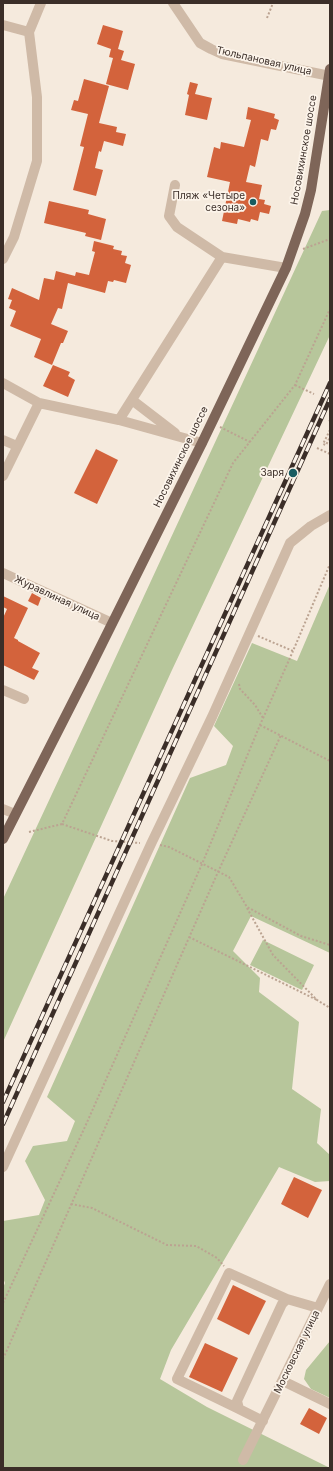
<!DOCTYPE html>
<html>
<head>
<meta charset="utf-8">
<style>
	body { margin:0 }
	#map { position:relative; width:333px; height:1471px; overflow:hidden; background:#f5eadd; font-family:Inter,sans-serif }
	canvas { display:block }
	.frame { position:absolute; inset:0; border:4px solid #3b2e28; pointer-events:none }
</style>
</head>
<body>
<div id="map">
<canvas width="333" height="1471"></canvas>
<div class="frame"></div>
</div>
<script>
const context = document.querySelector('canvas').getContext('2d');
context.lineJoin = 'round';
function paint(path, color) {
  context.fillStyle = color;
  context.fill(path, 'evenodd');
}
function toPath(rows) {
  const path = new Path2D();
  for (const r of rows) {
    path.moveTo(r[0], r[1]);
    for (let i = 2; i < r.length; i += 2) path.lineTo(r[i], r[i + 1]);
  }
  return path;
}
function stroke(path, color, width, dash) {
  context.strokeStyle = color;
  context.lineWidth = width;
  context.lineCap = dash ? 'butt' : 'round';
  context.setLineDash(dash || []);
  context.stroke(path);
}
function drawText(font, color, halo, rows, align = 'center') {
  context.font = font + ' Inter,sans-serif';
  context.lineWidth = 3.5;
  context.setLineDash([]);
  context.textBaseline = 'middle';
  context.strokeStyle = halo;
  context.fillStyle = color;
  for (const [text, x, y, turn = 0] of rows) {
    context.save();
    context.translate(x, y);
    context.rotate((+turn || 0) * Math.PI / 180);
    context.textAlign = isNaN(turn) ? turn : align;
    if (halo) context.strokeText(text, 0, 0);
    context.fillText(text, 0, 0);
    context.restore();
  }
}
paint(toPath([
	[330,210,330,335,172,670,3,1042,3,899,107,676,322,211],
	[330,584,330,953,251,916,233,951,260,978,259,992,299,1022,292,1089,321,1109,317,1143,330,1155,330,1181,315,1182,279,1167,171,1350,160,1379,207,1407,330,1468,3,1468,3,1288,5,1283,3,1278,3,1221,39,1215,45,1200,25,1161,33,1146,67,1141,75,1121,47,1097,190,778,226,765,233,746,214,726,252,643,297,661],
	[263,940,314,965,302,990,250,965],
	[330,1341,330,1398,311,1389,304,1379,306,1370]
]), '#b7c69b');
paint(toPath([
	[103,25,123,31,118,49,124,51,121,60,135,64,128,90,106,84,113,58,109,57,111,49,97,44],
	[84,79,109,86,99,123,117,127,116,132,126,134,123,146,104,141,101,152,99,151,95,168,103,170,96,196,73,190,84,147,80,146,88,114,71,110,74,100,78,101],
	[190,82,198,84,195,94,212,98,207,120,185,115,189,95,187,94],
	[248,107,275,114,274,118,279,120,276,130,271,129,268,141,261,139,255,167,250,165,246,182,262,185,259,199,265,200,264,204,271,206,269,214,260,212,258,221,251,219,250,222,238,219,237,224,222,221,230,182,207,177,214,147,220,149,221,142,244,147,251,120,246,119],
	[49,201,89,210,88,214,106,219,101,240,85,236,86,233,44,223],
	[94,241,114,246,113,249,122,251,121,255,127,256,125,263,131,265,126,283,114,280,113,282,108,281,105,293,68,283,62,309,58,308,51,324,68,331,63,343,61,343,52,365,34,357,41,339,10,326,16,311,9,308,12,300,8,299,12,288,39,300,44,278,54,280,56,271,75,276,76,272,89,275,95,252,92,251],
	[53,365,70,372,68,376,75,380,68,397,43,386],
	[96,449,118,460,97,504,74,493],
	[32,593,41,598,38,606,28,601],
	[3,596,28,608,14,638,18,640,18,641,40,653,32,668,39,671,34,680,3,665,3,618,7,609,3,607],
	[294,1177,322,1190,308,1218,281,1204],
	[233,1285,266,1301,249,1335,217,1319],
	[205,1343,238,1358,222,1392,189,1377],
	[309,1408,327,1418,319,1434,300,1424]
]), '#d3633c');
stroke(toPath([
	[267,18,273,3],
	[303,249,330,239],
	[295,385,314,394],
	[329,420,330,421],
	[220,427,250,442],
	[330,430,323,444,326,445,330,437],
	[330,447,330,448],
	[317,448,330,454],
	[258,636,293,651,330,564],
	[239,684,240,689,255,705,263,718],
	[260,725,330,761],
	[62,824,112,841,140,843],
	[29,832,62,824,233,463,295,385,330,309],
	[160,845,169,847,229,877,247,907,301,936,330,945],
	[247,908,273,955,317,1000,330,1008],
	[189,937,317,1000],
	[71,1204,92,1208,167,1245,196,1246,217,1258,224,1266],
	[3,1303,84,1129,202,864,260,725,293,651],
	[3,1359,218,872,281,735]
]), '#bba391', 2, [2, 2]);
stroke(toPath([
	[173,3,200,43,211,49,222,54,330,76],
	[3,25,29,32],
	[175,185,169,216,177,227,222,257],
	[3,259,14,237,37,161,37,97,29,32,41,3],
	[3,383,39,403],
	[132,400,175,433],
	[119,420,222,257,286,268],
	[3,440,17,446],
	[3,476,39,403,119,420,202,443],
	[3,573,112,623],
	[3,690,24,699],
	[3,809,15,814],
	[3,1167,151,844,212,717,290,543,311,526,330,515],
	[283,1381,330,1404],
	[239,1409,177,1379,229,1273,287,1299],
	[263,1421,239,1409,237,1401,282,1304,287,1299,318,1308],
	[243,1460,330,1284]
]), '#cfbaa7', 10);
stroke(toPath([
	[3,839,86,676,202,443,286,268,305,214,311,190,330,69]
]), '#7e6558', 10);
const rail = toPath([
	[3,1102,330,383],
	[3,1124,330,399]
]);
stroke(rail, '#3b2e28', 4.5);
stroke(rail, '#fcf4ea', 3, [9]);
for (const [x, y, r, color] of [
	[253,202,4,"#185c61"],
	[293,473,5,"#185c61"]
]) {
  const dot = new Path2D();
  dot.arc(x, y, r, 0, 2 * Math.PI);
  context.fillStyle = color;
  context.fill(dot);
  stroke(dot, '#fcf4ea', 1.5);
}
drawText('10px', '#3b2e28', '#fcf4ea', [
	["Тюльпановая улица",264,61,13],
	["Носовихинское шоссе",304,150,-80],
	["Носовихинское шоссе",181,457,-64],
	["Журавлиная улица",57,598,25],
	["Московская улица",297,1352,-64]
]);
drawText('10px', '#3b2e28', '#fcf4ea', [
	["Пляж «Четыре",245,196],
	["сезона»",245,208],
	["Заря",284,473]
], 'right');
</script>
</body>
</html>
